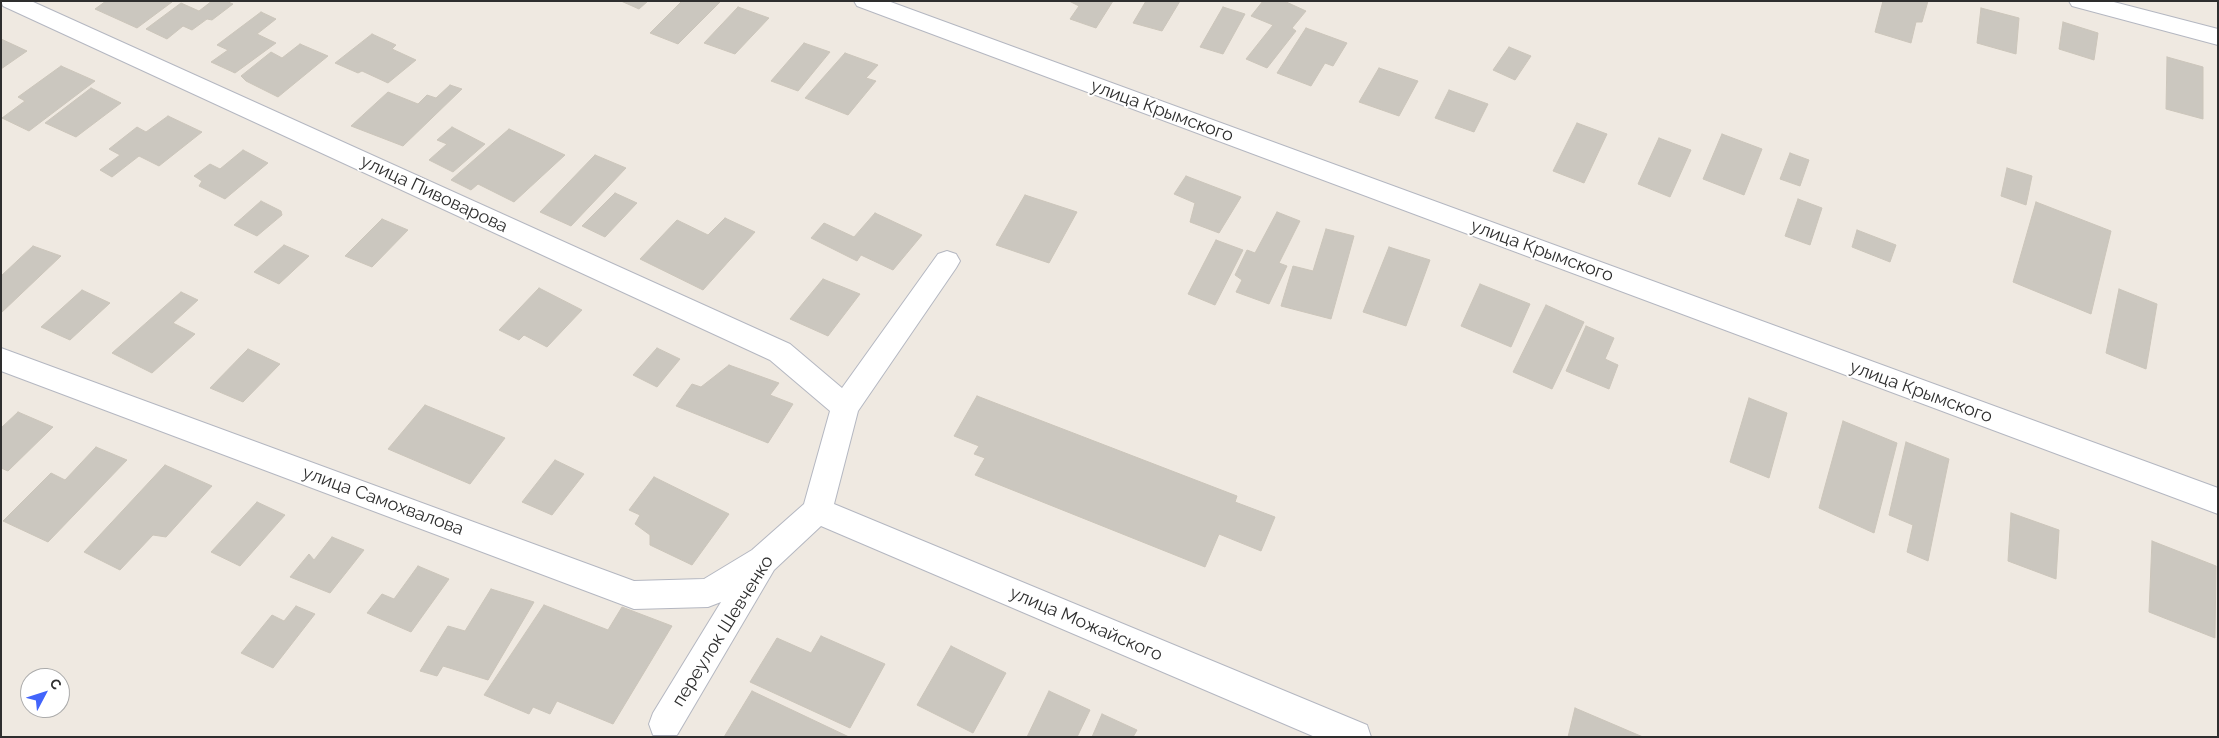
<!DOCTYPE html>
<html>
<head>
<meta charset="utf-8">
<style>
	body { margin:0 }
	#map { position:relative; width:2219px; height:738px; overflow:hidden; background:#efe9e1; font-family:Raleway,sans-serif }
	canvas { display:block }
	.frame { position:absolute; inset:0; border:2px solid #2e2e2e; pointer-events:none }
	.north { position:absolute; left:20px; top:668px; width:50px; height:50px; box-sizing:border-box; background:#fff; border:1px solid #ababab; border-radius:50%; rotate:50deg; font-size:14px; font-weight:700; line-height:20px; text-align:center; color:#2e2e2e }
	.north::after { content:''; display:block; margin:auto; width:18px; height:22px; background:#4264fb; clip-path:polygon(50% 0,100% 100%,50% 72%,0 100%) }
</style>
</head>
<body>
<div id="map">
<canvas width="2219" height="738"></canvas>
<div class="frame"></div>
<div class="north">С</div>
</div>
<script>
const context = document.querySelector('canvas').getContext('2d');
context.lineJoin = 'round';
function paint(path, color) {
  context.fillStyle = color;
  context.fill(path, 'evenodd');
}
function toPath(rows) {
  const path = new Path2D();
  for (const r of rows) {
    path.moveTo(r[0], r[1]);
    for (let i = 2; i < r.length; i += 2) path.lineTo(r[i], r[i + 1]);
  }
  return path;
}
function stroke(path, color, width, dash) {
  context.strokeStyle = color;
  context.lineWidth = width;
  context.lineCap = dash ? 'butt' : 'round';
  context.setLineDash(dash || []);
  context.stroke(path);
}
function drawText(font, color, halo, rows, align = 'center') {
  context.font = font + ' Raleway,sans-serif';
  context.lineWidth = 4;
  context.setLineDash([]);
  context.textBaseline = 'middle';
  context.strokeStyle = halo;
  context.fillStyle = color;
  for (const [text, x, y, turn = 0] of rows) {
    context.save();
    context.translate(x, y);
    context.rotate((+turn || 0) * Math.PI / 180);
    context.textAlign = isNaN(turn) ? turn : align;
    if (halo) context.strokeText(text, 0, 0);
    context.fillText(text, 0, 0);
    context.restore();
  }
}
const building = toPath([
	[106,1,169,1,172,2,137,28,95,9,106,1],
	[212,1,226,1,233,4,212,20,207,19,192,30,183,26,167,39,146,29,181,3,199,11,212,1],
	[621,1,648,1,639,9,621,1],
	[682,1,720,2,678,44,650,33,682,1],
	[1113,1,1096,28,1070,19,1079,6,1069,1,1113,1],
	[1146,1,1180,1,1162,31,1133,23,1146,1],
	[1263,1,1284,1,1306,11,1292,28,1296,31,1267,68,1246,59,1273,25,1251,16,1263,1],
	[1883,1,1928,1,1922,22,1916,22,1911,43,1875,32,1883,1],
	[738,7,769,18,735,54,704,43,738,7],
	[1223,7,1245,14,1223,54,1200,47,1223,7],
	[1981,8,2019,18,2016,54,1977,43,1981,8],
	[261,12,276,19,257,34,276,43,235,73,211,62,228,50,217,45,261,12],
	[2063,22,2098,33,2094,60,2059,49,2063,22],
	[1306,28,1347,43,1333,66,1325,63,1311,86,1277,73,1306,28],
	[372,34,396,45,392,49,416,60,388,83,362,71,358,73,335,63,372,34],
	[1,39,27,51,1,69,1,39],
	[804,43,830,52,798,91,771,81,804,43],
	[300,44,328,56,278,97,246,81,241,76,271,52,282,58,300,44],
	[1509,47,1531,56,1515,80,1493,70,1509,47],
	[845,53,878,65,866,78,876,81,848,115,805,98,845,53],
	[2167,57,2203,67,2203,119,2166,109,2167,57],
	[61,66,95,81,29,131,2,118,25,101,18,97,61,66],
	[1379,68,1418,81,1399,116,1359,102,1379,68],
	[450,85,462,89,403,146,351,126,388,92,418,104,427,95,436,98,450,85],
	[91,88,121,103,76,137,45,123,91,88],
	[1449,90,1488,104,1474,132,1435,118,1449,90],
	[168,116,202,132,159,166,139,156,112,177,100,170,120,155,109,149,137,127,146,132,168,116],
	[1577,123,1607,134,1584,183,1553,171,1577,123],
	[452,127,485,144,453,172,429,160,447,144,437,140,452,127],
	[509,129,565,155,514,202,478,184,471,190,451,180,509,129],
	[1722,134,1762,149,1744,195,1703,179,1722,134],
	[1659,138,1691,150,1670,197,1638,184,1659,138],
	[243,150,268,163,225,199,199,186,202,181,194,176,210,164,220,169,243,150],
	[1790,153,1809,160,1800,186,1780,179,1790,153],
	[595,155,626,168,571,226,540,212,595,155],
	[2007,168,2032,176,2026,205,2001,196,2007,168],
	[1186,176,1241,197,1219,233,1190,222,1195,203,1174,194,1186,176],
	[615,193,637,203,605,237,582,226,615,193],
	[1025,195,1077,212,1049,263,996,245,1025,195],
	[1798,199,1822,208,1810,245,1785,236,1798,199],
	[261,201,281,211,282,215,257,236,234,225,261,201],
	[2036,202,2111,231,2091,314,2013,282,2036,202],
	[1277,212,1300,221,1279,263,1287,266,1269,304,1236,292,1242,280,1235,275,1247,250,1255,253,1277,212],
	[875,213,922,235,893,270,861,255,857,261,811,238,824,223,854,237,875,213],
	[725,218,755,232,703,290,640,259,677,220,708,235,725,218],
	[382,219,408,230,372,267,345,256,382,219],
	[1326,229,1354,236,1331,319,1281,306,1293,266,1313,271,1326,229],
	[1857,230,1896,245,1890,262,1852,247,1857,230],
	[1216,240,1243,250,1215,305,1188,294,1216,240],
	[284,245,309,256,279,284,254,272,284,245],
	[33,246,61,256,1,313,1,276,33,246],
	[1389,247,1430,260,1406,326,1363,312,1389,247],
	[823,279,860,294,828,336,790,319,823,279],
	[1480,284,1530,304,1511,347,1461,326,1480,284],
	[539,288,582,310,547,347,524,335,519,340,499,330,539,288],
	[2119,289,2157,304,2146,369,2106,353,2119,289],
	[82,290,110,303,70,340,41,327,82,290],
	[181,292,198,300,173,323,195,334,152,373,112,353,181,292],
	[1546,305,1584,322,1552,389,1513,372,1546,305],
	[1586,326,1614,338,1605,359,1618,365,1609,389,1566,371,1586,326],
	[657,348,680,359,657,387,633,375,657,348],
	[248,349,280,364,243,402,210,388,248,349],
	[729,365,779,383,770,395,793,404,768,443,676,406,692,384,701,387,729,365],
	[977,396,1237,496,1235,502,1275,517,1261,551,1219,534,1205,567,975,475,985,458,974,454,979,446,954,436,977,396],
	[1749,398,1787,413,1769,478,1730,462,1749,398],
	[425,405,505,438,470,484,388,449,425,405],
	[18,412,53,427,8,471,1,468,1,428,18,412],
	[1843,421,1897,443,1874,533,1819,508,1843,421],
	[1906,442,1949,459,1928,561,1907,552,1913,525,1889,515,1906,442],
	[96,447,127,460,48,542,3,521,51,473,65,480,96,447],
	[555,460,584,474,552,515,522,502,555,460],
	[165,465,212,486,166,537,153,535,120,570,84,552,165,465],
	[654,477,729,514,692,565,650,545,650,535,635,524,640,515,629,510,654,477],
	[257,502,285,515,240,566,211,552,257,502],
	[2011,513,2059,530,2056,579,2008,561,2011,513],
	[332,537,364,550,330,593,290,577,309,554,314,560,332,537],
	[2152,541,2216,566,2215,638,2149,612,2152,541],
	[418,566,449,579,411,632,367,613,382,594,394,599,418,566],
	[491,589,534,602,488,680,443,666,437,676,420,671,448,626,465,631,491,589],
	[544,605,608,630,622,607,672,626,613,724,557,701,550,714,533,707,529,714,484,695,544,605],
	[296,606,315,614,273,668,241,653,272,615,284,621,296,606],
	[821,636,885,664,850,728,750,682,777,638,811,653,821,636],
	[951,646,1006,673,973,733,917,705,951,646],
	[752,691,849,737,724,737,752,691],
	[1049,691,1090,710,1077,737,1027,737,1049,691],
	[1575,708,1643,737,1568,737,1575,708],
	[1102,714,1137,730,1133,737,1092,737,1102,714]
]);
paint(building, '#cbc7bf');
stroke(building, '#cbc5ba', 1);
const minor = toPath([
	[1,1,31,1,790,344,842,388,938,254,947,251,956,254,960,261,956,268,858,411,834,504,1367,725,1371,737,1315,737,821,526,774,570,677,735,653,735,649,724,653,713,721,602,708,607,634,609,1,371,1,348,634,581,704,579,752,550,804,504,830,411,770,360,3,6,1,1],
	[854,1,888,1,2218,488,2218,514,857,6,854,1],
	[2069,1,2110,1,2218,29,2218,45,2072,6,2069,1]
]);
stroke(minor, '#b4b7c1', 2);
paint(minor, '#fff');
drawText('18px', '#2e2e2e', '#fff', [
	["улица Крымского",1162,111,20],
	["улица Пивоварова",434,194,25],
	["улица Крымского",1542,251,20],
	["улица Крымского",1921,392,20],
	["улица Самохвалова",383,501,20],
	["улица Можайского",1086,624,23],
	["переулок Шевченко",723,631,-58]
]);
</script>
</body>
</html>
